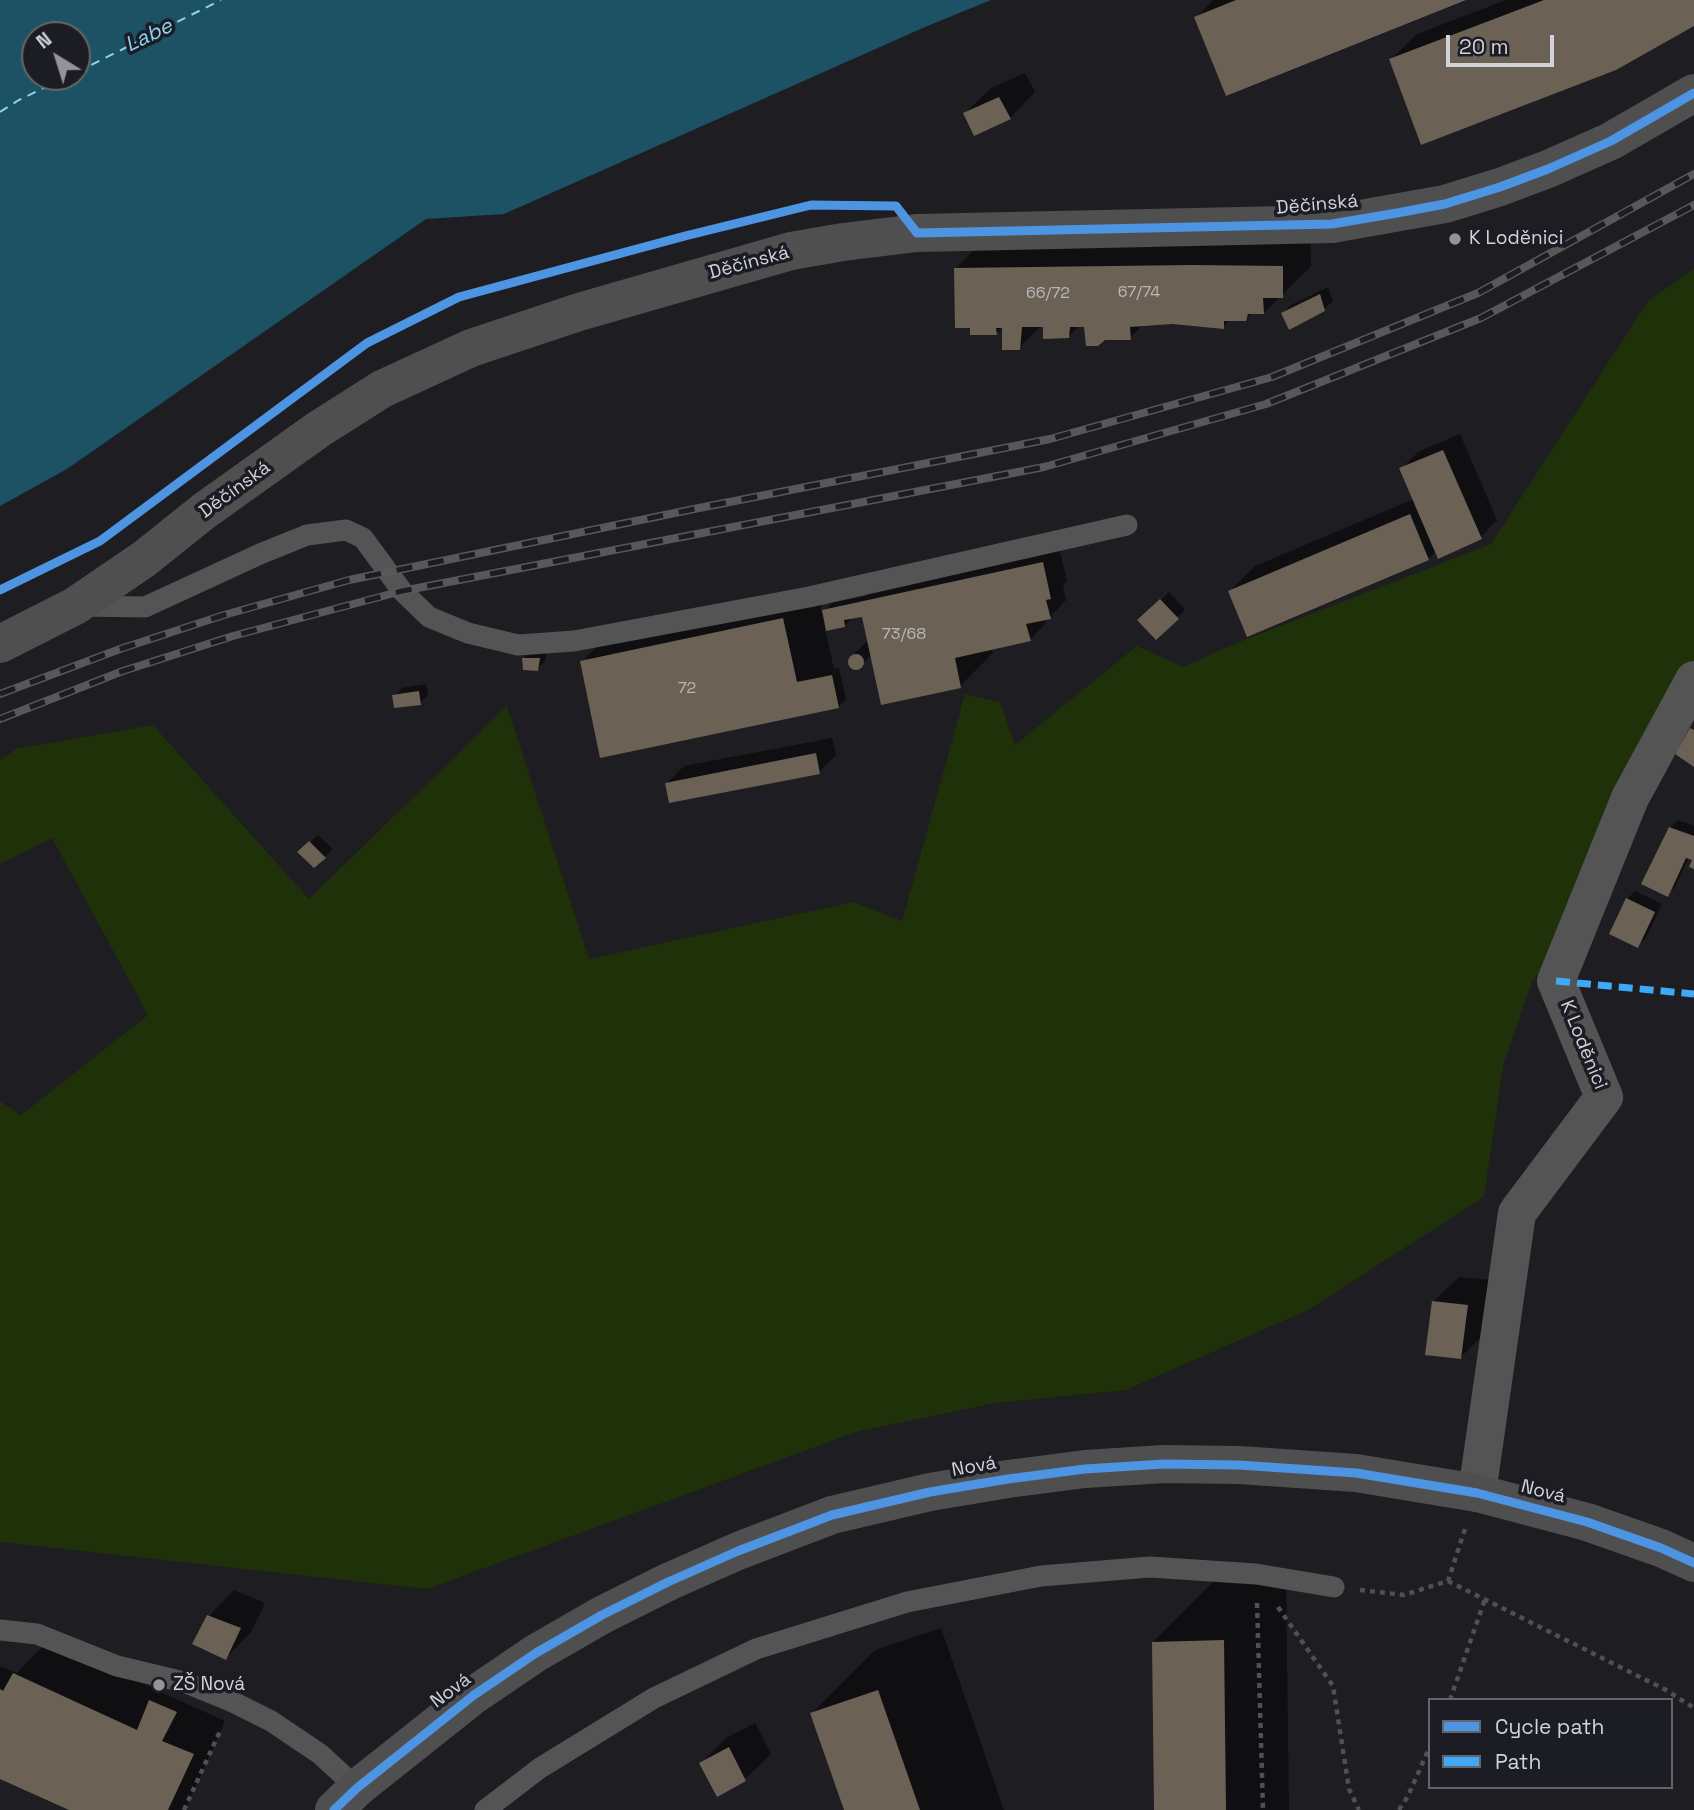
<!DOCTYPE html>
<html>
<head>
<meta charset="utf-8">
<style>
	body { margin:0 }
	#map { position:relative; width:1694px; height:1810px; overflow:hidden; background:#1d1d22; font-family:"Space Grotesk",sans-serif }
	canvas { display:block }
	.legend { position:absolute; left:1428px; top:1698px; width:245px; height:91px; box-sizing:border-box; background:#1b1c24; border:2px solid #64656c; margin:0; padding:9px 12px; list-style:none; font-size:21px; color:#d2d3d9 }
	.legend li { display:flex; align-items:center; gap:14px; height:35px }
	.legend b { width:35px; border:2px solid #64656c }
	.north { position:absolute; left:21px; top:21px; width:70px; height:70px; box-sizing:border-box; background:#1b1c24; border:2px solid #64656c; border-radius:50%; rotate:322deg; font-size:19px; font-weight:700; line-height:28px; text-align:center; color:#d2d3d9 }
	.north::after { content:''; display:block; margin:auto; width:24px; height:32px; background:#939399; clip-path:polygon(50% 0,100% 100%,50% 72%,0 100%) }
	.scale { position:absolute; left:1446px; top:35px; width:108px; height:32px; box-sizing:border-box; border:4px solid #d2d3d9; border-top:0; padding-left:9px; font-size:21px; line-height:24px; white-space:nowrap; color:#d2d3d9; -webkit-text-stroke:5px #1b1c24; paint-order:stroke }
</style>
</head>
<body>
<div id="map">
<canvas width="1694" height="1810"></canvas>
<ul class="legend">
<li><b style="height:9px;background:#4d94e3"></b>Cycle path</li>
<li><b style="height:9px;background:#3fa9f5"></b>Path</li>
</ul>
<div class="north">N</div>
<div class="scale">20 m</div>
</div>
<script>
const context = document.querySelector('canvas').getContext('2d');
context.lineJoin = 'round';
function paint(path, color) {
  context.fillStyle = color;
  context.fill(path, 'evenodd');
}
function toPath(rows) {
  const path = new Path2D();
  for (const r of rows) {
    if (r.length === 3) {
      path.moveTo(r[0] + r[2], r[1]);
      path.arc(r[0], r[1], r[2], 0, 2 * Math.PI);
      continue;
    }
    path.moveTo(r[0], r[1]);
    for (let i = 2; i < r.length; i += 2) path.lineTo(r[i], r[i + 1]);
  }
  return path;
}
function stroke(path, color, width, dash) {
  context.strokeStyle = color;
  context.lineWidth = width;
  context.lineCap = dash ? 'butt' : 'round';
  context.setLineDash(dash || []);
  context.stroke(path);
}
function drawText(font, color, halo, rows, align = 'center') {
  context.font = font + ' "Space Grotesk",sans-serif';
  context.lineWidth = 7;
  context.setLineDash([]);
  context.textBaseline = 'middle';
  context.strokeStyle = halo;
  context.fillStyle = color;
  for (const [text, x, y, turn = 0] of rows) {
    context.save();
    context.translate(x, y);
    context.rotate((+turn || 0) * Math.PI / 180);
    context.textAlign = isNaN(turn) ? turn : align;
    if (halo) context.strokeText(text, 0, 0);
    context.fillText(text, 0, 0);
    context.restore();
  }
}
paint(toPath([
	[1694,269,1694,661,1565,942,1532,981,1503,1066,1484,1197,1308,1310,1126,1390,996,1403,859,1431,427,1589,0,1542,0,1101,21,1115,148,1015,52,838,0,864,0,760,16,749,153,725,309,899,507,706,589,959,854,902,902,921,965,694,1000,702,1015,745,1137,646,1183,667,1234,644,1491,544,1648,301]
]), '#1e3109');
paint(toPath([
	[0,0,991,0,925,27,504,214,426,219,67,469,0,506],
	[35,35,77,35,77,77,35,77]
]), '#1c5264');
paint(toPath([
	[1213,0,1462,0,1196,18],
	[1506,0,1694,0,1694,24,1391,59,1417,34],
	[1025,73,1035,92,1010,118,965,113,991,88],
	[1310,220,1311,266,1264,313,1252,313,1245,319,1231,319,1223,327,1172,322,1144,324,1130,338,1086,325,1080,325,1069,336,1042,325,1019,348,1004,326,996,334,956,268,989,235],
	[1328,287,1333,301,1324,309,1283,313,1291,305],
	[1460,434,1497,520,1481,537,1436,551,1428,559,1230,591,1255,566,1414,499,1401,469,1418,452],
	[1059,547,1067,581,1063,585,1066,600,1050,617,1045,618,1046,623,1030,640,992,648,993,653,960,686,872,654,859,667,854,669,850,667,849,662,852,656,869,639,864,615,853,617,845,625,825,629,834,669,839,668,846,699,838,707,582,662,615,628,816,586,822,613,832,603,866,596,894,568],
	[1169,592,1185,610,1156,638,1140,620],
	[547,650,545,661,537,669,523,659,531,651],
	[426,684,428,695,420,703,394,696,402,688],
	[832,738,836,755,819,772,667,783,684,766],
	[1678,820,1694,826,1694,859,1689,857,1675,887,1667,895,1670,828],
	[318,835,333,849,325,857,300,852],
	[1635,891,1662,904,1646,938,1638,946,1627,899],
	[1459,1277,1492,1280,1486,1332,1461,1357,1433,1302],
	[1286,1578,1289,1810,1155,1810,1153,1642,1216,1579],
	[234,1590,265,1603,251,1632,226,1658,195,1643,209,1616],
	[941,1628,1004,1810,845,1810,812,1713,875,1650],
	[48,1641,225,1721,185,1810,73,1810,0,1777,0,1666,17,1673],
	[755,1723,771,1754,745,1779,717,1795,701,1764,726,1738]
]), '#0007');
stroke(toPath([
	[77,72,221,0],
	[0,112,19,100,66,77]
]), '#89d5f3', 2, [9, 7]);
paint(toPath([
	[1236,0,1466,0,1226,96,1194,17],
	[1544,0,1694,0,1694,26,1616,70,1421,145,1389,59],
	[999,97,1011,119,974,136,963,113],
	[1193,265,1283,266,1283,298,1263,298,1264,314,1248,314,1246,321,1224,321,1224,329,1172,324,1130,327,1131,340,1105,340,1098,346,1086,346,1084,327,1070,327,1069,338,1043,339,1043,327,1022,327,1020,350,1002,350,1002,328,996,328,997,335,970,335,970,328,955,328,954,268],
	[1320,294,1325,311,1289,330,1281,313],
	[1443,450,1482,539,1438,559,1399,468],
	[1410,514,1429,560,1247,637,1228,591],
	[1043,562,1051,599,1046,600,1051,619,1026,624,1031,641,955,658,961,688,881,705,862,617,844,620,845,627,826,631,822,610],
	[1160,599,1179,619,1156,640,1137,620],
	[783,618,797,682,832,675,839,708,600,758,580,661],
	[856,662,8],
	[522,658,540,658,538,671,523,670],
	[419,691,421,705,394,708,392,695],
	[1690,728,1694,730,1694,767,1675,754],
	[816,753,820,774,669,803,665,783],
	[1669,827,1694,836,1694,869,1689,867,1692,860,1686,858,1668,897,1641,884],
	[309,841,326,858,314,868,297,852],
	[1626,898,1655,912,1638,948,1609,934],
	[1432,1301,1468,1305,1461,1359,1425,1355],
	[207,1615,241,1628,226,1660,192,1644],
	[1224,1640,1226,1810,1154,1810,1152,1642],
	[13,1673,137,1730,149,1700,177,1712,162,1741,194,1754,168,1810,69,1810,0,1779,0,1689,3,1691],
	[878,1690,920,1810,844,1810,810,1713],
	[729,1747,746,1781,717,1797,699,1763]
]), '#6b6255');
stroke(toPath([
	[1448,1581,1666,1690,1694,1708],
	[1360,1590,1404,1595,1448,1581,1465,1529],
	[1257,1603,1263,1810],
	[1278,1607,1333,1686,1349,1789,1359,1810],
	[1450,1700,1485,1599],
	[184,1810,221,1729],
	[1399,1810,1408,1796,1430,1746]
]), '#504f51', 4.5, [5, 5]);
stroke(toPath([
	[81,606,145,607,260,554,307,535,346,530,363,538,402,591,429,617,468,633,518,645,574,641,809,597,1127,525],
	[0,1630,37,1634,117,1666,184,1682,233,1702,271,1721,320,1754,357,1788],
	[485,1810,540,1768,654,1698,756,1649,907,1602,1041,1576,1150,1567,1256,1574,1334,1587]
]), '#555455', 21);
stroke(toPath([
	[1477,1493,1517,1213,1604,1097,1556,981,1630,798,1694,680]
]), '#555455', 38);
stroke(toPath([
	[0,644,75,606,144,559,204,511,319,429,382,389,471,348,579,312,791,251,843,242,917,233,1332,224,1445,204,1500,187,1548,169,1611,141,1694,93],
	[334,1810,357,1788,474,1695,536,1653,602,1615,668,1582,738,1551,832,1515,930,1492,1008,1479,1085,1469,1164,1464,1239,1465,1356,1473,1477,1493,1587,1522,1661,1548,1694,1563]
]), '#504f4f', 38);
const rail = toPath([
	[0,694,120,649,224,615,349,580,699,508,1050,439,1272,377,1478,293,1694,174],
	[0,719,123,671,233,636,402,591,1044,467,1266,404,1481,318,1694,205]
]);
stroke(rail, '#585859', 8);
stroke(rail, '#1b1c24', 5, [16]);
stroke(toPath([
	[1556,981,1694,994]
]), '#3fa9f5', 7, [14, 7]);
stroke(toPath([
	[0,590,100,541,367,343,459,297,685,236,811,205,896,206,917,233,1332,224,1397,213,1445,204,1500,187,1548,169,1611,141,1694,93],
	[334,1810,357,1788,474,1695,536,1653,602,1615,668,1582,738,1551,832,1515,930,1492,1008,1479,1085,1469,1164,1464,1239,1465,1356,1473,1477,1493,1587,1522,1661,1548,1694,1563]
]), '#4d94e3', 9);
for (const [x, y, r, color] of [
	[1455,239,7,"#939399"],
	[159,1685,7,"#939399"]
]) {
  const dot = new Path2D();
  dot.arc(x, y, r, 0, 2 * Math.PI);
  context.fillStyle = color;
  context.fill(dot);
  stroke(dot, '#1b1c24', 2.5);
}
drawText('16px', '#b8b7b8', null, [
	["67/74",1139,293],
	["66/72",1048,294],
	["73/68",904,635],
	["72",687,689]
]);
drawText('19px', '#d2d3d9', '#1b1c24', [
	["Děčínská",1317,205,-5],
	["Děčínská",749,263,-15],
	["Děčínská",235,490,-36],
	["K Loděnici",1583,1045,68],
	["Nová",974,1467,-10],
	["Nová",1543,1492,14],
	["Nová",451,1691,-37]
]);
drawText('19px', '#d2d3d9', '#1b1c24', [
	["K Loděnici",1469,239],
	["ZŠ Nová",173,1685]
], 'left');
drawText('italic 21px', '#89d5f3', '#1b1c24', [
	["Labe",149,36,-26]
]);
</script>
</body>
</html>
